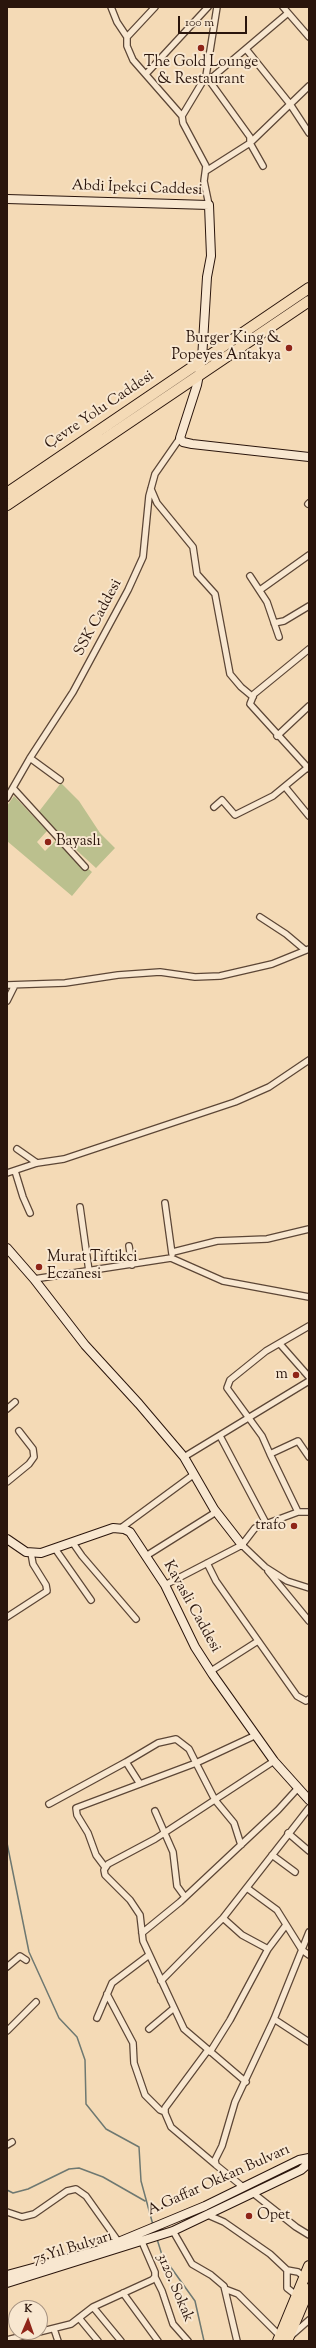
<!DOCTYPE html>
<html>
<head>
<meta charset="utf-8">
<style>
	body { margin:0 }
	#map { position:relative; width:316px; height:2348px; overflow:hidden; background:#f4dab6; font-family:"Sorts Mill Goudy",serif }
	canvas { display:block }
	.frame { position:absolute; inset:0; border:8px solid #2a150c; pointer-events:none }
	.north { position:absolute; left:8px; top:2300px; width:40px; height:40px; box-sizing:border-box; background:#f8e7d0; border:1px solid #a69382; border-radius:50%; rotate:2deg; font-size:11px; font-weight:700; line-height:16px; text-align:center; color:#2a150c }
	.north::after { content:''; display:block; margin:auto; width:14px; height:18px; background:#8f2418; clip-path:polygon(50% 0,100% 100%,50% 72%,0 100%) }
	.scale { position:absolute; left:178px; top:16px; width:69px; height:18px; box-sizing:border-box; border:2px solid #2a150c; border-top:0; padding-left:5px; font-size:12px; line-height:14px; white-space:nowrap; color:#2a150c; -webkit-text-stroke:3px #f8e7d0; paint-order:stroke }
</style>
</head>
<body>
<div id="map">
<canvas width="316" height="2348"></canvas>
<div class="frame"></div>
<div class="north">K</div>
<div class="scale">100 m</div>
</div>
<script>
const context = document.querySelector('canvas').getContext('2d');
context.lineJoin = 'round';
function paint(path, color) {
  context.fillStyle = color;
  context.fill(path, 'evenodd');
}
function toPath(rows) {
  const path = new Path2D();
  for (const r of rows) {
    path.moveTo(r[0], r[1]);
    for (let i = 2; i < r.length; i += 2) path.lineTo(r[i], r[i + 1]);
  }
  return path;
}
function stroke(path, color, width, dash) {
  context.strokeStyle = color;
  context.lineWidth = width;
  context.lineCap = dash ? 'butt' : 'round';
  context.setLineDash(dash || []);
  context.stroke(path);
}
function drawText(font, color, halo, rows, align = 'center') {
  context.font = font + ' "Sorts Mill Goudy",serif';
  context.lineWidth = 4;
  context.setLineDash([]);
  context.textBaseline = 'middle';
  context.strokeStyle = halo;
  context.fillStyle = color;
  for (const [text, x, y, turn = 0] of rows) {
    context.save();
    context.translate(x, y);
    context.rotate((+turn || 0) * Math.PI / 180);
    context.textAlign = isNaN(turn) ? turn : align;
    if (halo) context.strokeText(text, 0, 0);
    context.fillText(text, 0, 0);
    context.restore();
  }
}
paint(toPath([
	[61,783,79,801,100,833,115,848,96,868,37,814],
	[14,796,47,831,37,842,45,851,56,840,92,872,72,896,7,841,7,806]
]), '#bbc08e');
stroke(toPath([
	[7,1843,29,1952,59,2018,77,2037,85,2060,86,2104,106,2129,139,2147,141,2181,153,2225],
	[7,2190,13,2193,28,2189,69,2169,79,2168,103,2177,145,2201],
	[157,2239,162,2255,195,2301,204,2341]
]), '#6e7871', 1.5);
const street = toPath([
	[111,7,117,22,127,37],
	[155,7,127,37,127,46,133,60,182,116],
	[283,7,309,37],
	[246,49,290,104,309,133],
	[146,74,208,7],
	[206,76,250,137,250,143,263,166],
	[209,80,288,13],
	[206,171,250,143,309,86],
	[209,205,204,181,206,166,183,123,182,116,206,76,217,7],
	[151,489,157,503,193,547,197,574,215,594,230,674,241,687,253,697],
	[308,504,309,503],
	[250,576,267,602,279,637],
	[260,590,309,555],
	[274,623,284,621,309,606],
	[309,649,254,694,250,704,309,769],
	[277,736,309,706],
	[30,758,60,780],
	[13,788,85,867],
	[286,788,309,816],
	[7,798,30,758,73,692,128,590,143,557,149,496,155,474,180,438],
	[214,807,222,800,235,815,273,796,307,768],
	[260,917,286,934,305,950],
	[7,985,65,983,118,975,160,972,195,977,220,976,272,964,309,949],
	[7,1001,15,985],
	[17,1149,37,1163],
	[15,1171,23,1197,30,1213],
	[7,1173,37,1163,64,1159,235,1102,269,1087,309,1060],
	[165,1203,172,1254],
	[80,1207,89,1271],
	[129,1246,132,1265],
	[173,1252,217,1241,267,1239,309,1229],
	[34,1279,171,1258,223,1281,309,1297],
	[309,1326,266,1351,230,1380,227,1388,262,1436,270,1454,298,1441,309,1457],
	[280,1344,309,1377],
	[7,1409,15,1402],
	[220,1436,266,1523],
	[270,1454,298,1512,309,1512],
	[184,1457,309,1381],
	[7,1482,29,1464,34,1457,33,1449,19,1431],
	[121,1528,193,1475],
	[73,1543,82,1556,136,1619],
	[242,1545,265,1567,287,1581,309,1588],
	[56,1550,91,1600],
	[146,1556,216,1512],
	[207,1563,216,1581,297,1696,306,1701,309,1699],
	[268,1571,309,1621],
	[165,1585,242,1545,255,1528,298,1512],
	[7,1617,47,1591,46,1585,33,1564,31,1553],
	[211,1671,258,1641],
	[126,1762,158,1743,176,1739,189,1749,196,1763,254,1736],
	[49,1804,126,1762,140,1784],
	[155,1811,173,1852,177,1886,185,1897],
	[288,1833,309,1851],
	[272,1855,295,1872],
	[105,1867,96,1855,88,1833,77,1815,76,1808,196,1763,215,1800,234,1823,241,1845],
	[247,1888,277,1910,302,1950,309,1955],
	[223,1918,242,1935,268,1949],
	[142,1933,180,1902,278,1810,298,1788],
	[7,1967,20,1956,26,1960],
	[161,1981,223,1918,309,1808],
	[107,1994,133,2043,134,2063,145,2095,160,2110,165,2112],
	[97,2018,112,1983,149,1955],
	[274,2019,309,2042],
	[149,2029,174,2008],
	[7,2031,36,2002],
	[208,2050,165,2108,165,2113,171,2127,216,2165],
	[210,2052,230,2020,268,1949,286,1925],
	[246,2082,184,2029,143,1941,140,1915,130,1900,105,1875,104,1870,108,1864,155,1839,274,1761],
	[7,2145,12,2142],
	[243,2187,216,2165,215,2160,222,2146,235,2102,274,2019,309,1932],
	[253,2193,296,2227,309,2235],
	[7,2212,22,2217,34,2214,67,2191,76,2189,86,2196,118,2241],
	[208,2215,224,2222,270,2254,287,2270,298,2272,304,2277],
	[173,2231,192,2264,211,2275,224,2286,237,2341],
	[142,2242,155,2272,155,2277,162,2291,173,2324,188,2341],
	[287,2270,287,2288,296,2295],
	[225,2289,238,2294,280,2336],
	[123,2293,158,2341],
	[93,2307,121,2341],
	[79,2318,98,2341],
	[54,2329,58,2341],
	[292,2335,309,2320],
	[7,2340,71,2324,93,2307,152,2280,155,2277]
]);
const secondary = toPath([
	[7,199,209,205,211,256,207,277,202,359,197,385,180,438,183,442,192,444,309,457],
	[7,1248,34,1279,85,1345,139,1404,184,1457,214,1509,242,1545],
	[7,1539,26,1552,41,1553,113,1528,124,1529,130,1532,165,1585,195,1647,213,1675,274,1761,309,1800],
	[7,2275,99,2250,205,2206,299,2160,309,2158],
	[7,2283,173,2231,301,2170,309,2163]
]);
const highway = toPath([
	[7,493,309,288],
	[7,505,309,301],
	[278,2341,309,2266],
	[287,2341,309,2289]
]);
stroke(street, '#5c4636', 8);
stroke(secondary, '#2a150c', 10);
stroke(highway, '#2a150c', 12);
stroke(street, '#f8e7d0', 5.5);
stroke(secondary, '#f8e7d0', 8);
stroke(highway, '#f4dab6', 10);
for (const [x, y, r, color] of [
	[201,48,4,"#8f2418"],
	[289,348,4,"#8f2418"],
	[48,842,4,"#8f2418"],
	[39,1267,4,"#8f2418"],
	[296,1375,4,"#8f2418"],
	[294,1526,4,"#8f2418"],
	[249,2216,4,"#8f2418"]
]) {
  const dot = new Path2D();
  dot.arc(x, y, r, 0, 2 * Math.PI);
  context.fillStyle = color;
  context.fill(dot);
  stroke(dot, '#f8e7d0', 1.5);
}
drawText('15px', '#2a150c', '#f8e7d0', [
	["The Gold Lounge",201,63,"center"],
	["& Restaurant",201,80,"center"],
	["Burger King &",281,339],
	["Popeyes Antakya",281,356],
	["Bayaslı",56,842,"left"],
	["Murat Tiftikci",47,1258,"left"],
	["Eczanesi",47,1275,"left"],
	["m",288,1375],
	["trafo",286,1526],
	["Opet",257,2216,"left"]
], 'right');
drawText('15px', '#2a150c', '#f8e7d0', [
	["Abdi İpekçi Caddesi",137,189,2],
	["Çevre Yolu Caddesi",100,411,-34],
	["SSK Caddesi",99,618,-62],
	["Kavasli Caddesi",191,1607,61],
	["A.Gaffar Okkan Bulvarı",219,2181,-24],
	["75.Yıl Bulvarı",73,2249,-17],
	["3120. Sokak",174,2288,67]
]);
</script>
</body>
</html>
